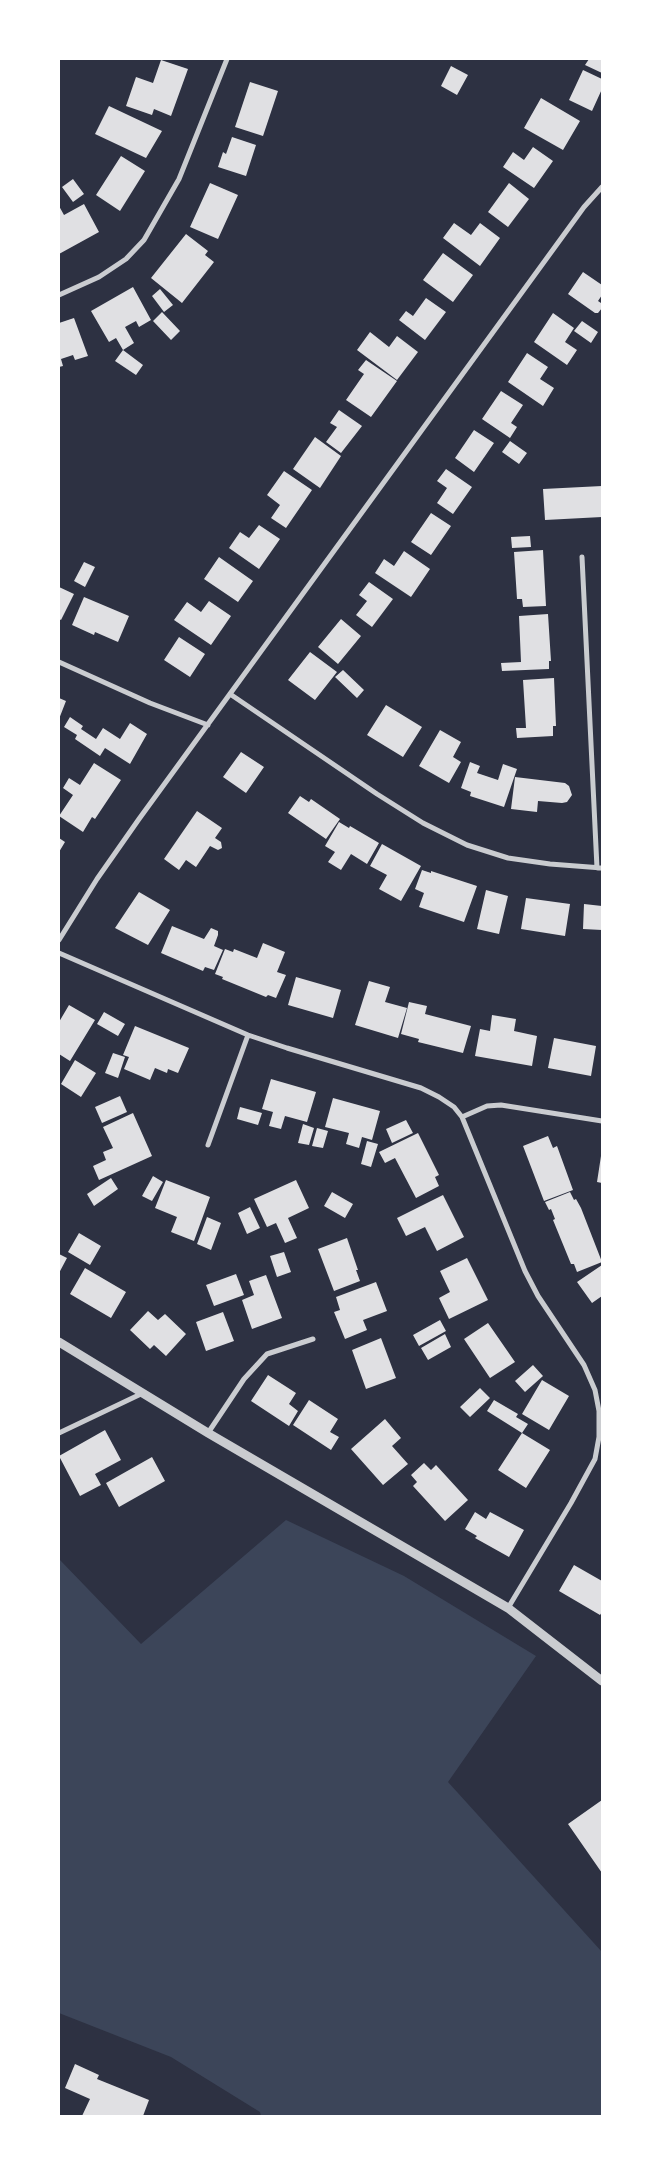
<!DOCTYPE html>
<html>
<head>
<meta charset="utf-8">
<style>
	body { margin:0 }
	#map { position:relative; width:661px; height:2175px; overflow:hidden; background:#2d3142; font-family:"IBM Plex Serif",serif }
	canvas { display:block }
	.frame { position:absolute; inset:0; border:60px solid #fff; pointer-events:none }
</style>
</head>
<body>
<div id="map">
<canvas width="661" height="2175"></canvas>
<div class="frame"></div>
</div>
<script>
const context = document.querySelector('canvas').getContext('2d');
context.lineJoin = 'round';
function paint(path, color) {
  context.fillStyle = color;
  context.fill(path, 'evenodd');
}
function toPath(rows) {
  const path = new Path2D();
  for (const r of rows) {
    path.moveTo(r[0], r[1]);
    for (let i = 2; i < r.length; i += 2) path.lineTo(r[i], r[i + 1]);
  }
  return path;
}
function stroke(path, color, width, dash) {
  context.strokeStyle = color;
  context.lineWidth = width;
  context.lineCap = dash ? 'butt' : 'round';
  context.setLineDash(dash || []);
  context.stroke(path);
}
paint(toPath([
	[286,1520,404,1576,536,1656,448,1782,602,1952,602,2116,261,2116,260,2112,171,2057,59,2013,59,1559,141,1644]
]), '#3c4559');
paint(toPath([
	[589,59,602,59,602,73,585,65],
	[161,60,188,69,171,116,154,109,152,115,126,106,136,77,153,83],
	[451,66,468,75,457,95,441,86],
	[583,70,602,79,602,89,592,111,569,100],
	[250,82,278,91,263,136,235,127],
	[541,98,580,121,563,150,524,128],
	[109,106,162,131,146,158,95,134],
	[232,137,256,145,246,176,218,167,223,152,226,154],
	[533,147,553,161,534,188,503,167,513,152,524,160],
	[121,156,145,171,120,211,96,195],
	[73,179,84,194,73,202,62,187],
	[210,183,238,195,218,239,190,227],
	[509,183,529,199,508,227,488,212],
	[84,204,99,232,59,254,59,206,64,215],
	[454,223,471,235,480,223,500,238,480,266,443,238],
	[186,234,208,251,205,255,214,262,182,303,151,278],
	[443,253,473,275,453,302,423,280],
	[583,272,602,285,602,295,598,301,601,303,602,308,598,313,595,313,568,294],
	[133,287,151,320,139,327,136,321,125,327,134,343,123,350,116,338,109,342,91,311],
	[160,289,173,305,164,312,152,296],
	[426,298,446,312,425,340,399,320,406,311,413,316],
	[162,312,180,331,171,340,153,321],
	[553,313,574,328,565,342,577,350,567,365,534,342],
	[74,318,88,356,75,360,73,355,61,359,63,366,59,367,59,323],
	[582,321,598,332,591,343,574,331],
	[370,332,389,347,397,336,418,352,397,380,357,350],
	[123,350,143,365,136,375,115,361],
	[527,353,548,367,540,379,554,388,543,406,508,382],
	[366,360,397,381,371,417,346,400,364,374,358,370],
	[501,391,523,405,511,423,517,427,510,438,482,419],
	[339,410,362,426,341,453,326,442,337,427,330,423],
	[474,430,494,443,474,472,455,458],
	[315,437,341,456,320,488,293,469],
	[510,441,527,453,519,464,502,452],
	[446,469,472,487,453,514,437,503,447,488,437,481],
	[284,471,312,490,286,528,271,518,280,505,267,495],
	[602,486,602,517,545,520,543,489],
	[431,513,451,526,431,555,411,542],
	[259,525,280,539,259,569,229,548,240,532,249,538],
	[530,536,531,547,512,548,511,537],
	[543,550,546,606,523,607,522,599,517,599,514,552],
	[404,551,430,569,411,597,375,573,384,559,394,566],
	[219,557,253,581,238,602,204,579],
	[84,562,95,567,85,587,74,581],
	[369,582,393,599,372,627,356,615,367,601,359,595],
	[59,587,74,594,61,620,59,619],
	[84,597,129,616,118,642,95,632,94,635,72,625],
	[209,601,231,616,211,645,174,620,187,602,201,612],
	[548,614,551,661,549,661,549,669,502,671,501,663,521,662,519,616],
	[341,619,361,636,338,664,318,647],
	[179,637,205,654,190,677,164,660],
	[310,652,337,672,315,700,288,680],
	[343,670,364,690,357,698,335,677],
	[554,678,556,726,553,726,553,736,517,738,516,728,526,728,523,680],
	[59,698,66,701,59,719],
	[386,705,422,727,403,757,367,735],
	[70,717,83,726,81,729,96,739,103,728,120,739,130,723,147,734,130,764,105,748,100,756,75,739,77,735,64,727],
	[440,730,461,742,453,757,461,762,449,783,419,766],
	[241,752,264,767,246,793,223,777],
	[470,762,480,766,477,773,498,780,503,764,517,769,504,807,470,796,471,792,461,788],
	[94,763,121,780,95,819,92,817,83,832,59,816,73,795,63,788,69,778,80,785],
	[515,777,565,783,569,786,572,795,567,802,562,803,538,801,537,812,511,809],
	[300,796,309,802,311,799,340,819,326,839,288,813],
	[197,811,222,828,215,838,221,842,222,848,218,850,210,846,196,867,186,860,179,870,164,859],
	[339,822,349,828,350,826,379,843,367,864,351,854,341,870,328,862,335,852,325,846],
	[59,838,65,842,59,852],
	[382,844,421,866,401,901,379,889,387,875,370,866],
	[422,870,431,873,431,871,477,886,464,922,419,907,424,893,415,889],
	[486,890,508,896,499,934,477,929],
	[139,892,170,910,148,945,115,928],
	[526,898,570,904,565,936,521,929],
	[584,904,602,906,602,930,583,929],
	[172,926,204,939,211,928,218,931,218,935,214,946,223,950,214,970,205,967,203,971,161,953],
	[263,943,285,952,277,972,286,975,276,998,268,995,266,997,222,979,223,977,215,974,225,949,233,952,234,949,257,958],
	[296,977,341,990,333,1018,288,1005],
	[369,981,390,987,385,1002,407,1008,398,1038,355,1025],
	[409,1002,427,1006,425,1014,471,1026,463,1053,418,1042,419,1039,401,1034],
	[69,1005,95,1020,70,1061,59,1054,59,1022],
	[104,1012,125,1024,118,1036,97,1024],
	[492,1015,516,1019,514,1031,537,1036,532,1066,475,1056,480,1029,490,1031],
	[135,1026,189,1048,178,1073,168,1069,167,1073,155,1068,150,1080,124,1069,129,1057,123,1055],
	[554,1038,596,1046,591,1076,548,1068],
	[113,1053,125,1057,118,1078,105,1073],
	[75,1060,96,1073,81,1097,61,1084],
	[271,1079,316,1092,307,1122,285,1116,281,1129,269,1126,273,1112,262,1109],
	[120,1096,127,1112,102,1123,95,1107],
	[333,1098,380,1111,372,1140,362,1137,359,1148,346,1144,349,1133,325,1127],
	[240,1107,262,1113,258,1125,237,1119],
	[133,1113,152,1156,99,1180,93,1166,106,1160,103,1152,113,1148,103,1127],
	[406,1120,413,1133,392,1143,386,1129],
	[303,1124,314,1128,309,1145,298,1143],
	[317,1128,328,1131,323,1148,312,1146],
	[418,1133,439,1175,435,1177,439,1186,416,1198,395,1158,385,1163,379,1152],
	[548,1136,553,1148,557,1146,573,1190,544,1201,523,1146],
	[367,1141,378,1144,371,1167,361,1164],
	[601,1156,602,1157,602,1183,597,1182],
	[153,1176,163,1182,152,1201,142,1196],
	[111,1178,118,1189,94,1206,87,1194],
	[166,1180,210,1197,194,1241,171,1232,177,1217,155,1208],
	[296,1180,309,1208,288,1218,297,1238,285,1243,276,1223,267,1227,254,1199],
	[332,1192,353,1204,345,1218,324,1206],
	[570,1192,574,1200,576,1199,581,1208,602,1262,577,1272,574,1264,571,1264,553,1220,555,1219,551,1209,549,1210,545,1202],
	[443,1195,464,1237,437,1251,425,1227,406,1236,397,1218],
	[250,1207,260,1228,247,1234,238,1213],
	[207,1217,221,1223,211,1250,197,1244],
	[79,1233,101,1246,90,1265,68,1252],
	[347,1238,358,1270,356,1270,360,1281,334,1291,318,1249],
	[284,1252,291,1272,277,1277,270,1256],
	[59,1254,67,1258,59,1273],
	[467,1258,488,1300,449,1319,439,1298,450,1292,440,1271],
	[602,1265,602,1296,592,1303,577,1282],
	[85,1268,126,1292,111,1318,70,1294],
	[236,1274,244,1295,214,1306,206,1285],
	[266,1275,282,1318,252,1329,242,1300,254,1295,249,1281],
	[376,1282,387,1311,363,1320,367,1330,345,1339,334,1312,340,1310,336,1297],
	[148,1311,158,1320,165,1314,186,1334,166,1356,154,1345,150,1349,130,1330],
	[223,1312,234,1341,206,1351,196,1322],
	[440,1320,446,1331,419,1346,413,1335],
	[488,1323,515,1362,490,1378,464,1339],
	[445,1334,451,1347,428,1360,421,1348],
	[381,1338,396,1378,366,1389,352,1350],
	[533,1365,543,1376,525,1392,515,1381],
	[268,1375,296,1393,289,1404,298,1411,289,1426,251,1401],
	[542,1380,569,1396,549,1430,522,1414],
	[480,1388,490,1398,470,1417,460,1407],
	[309,1400,338,1419,330,1432,339,1437,331,1450,293,1425],
	[494,1400,518,1414,516,1417,528,1424,522,1433,487,1411],
	[385,1419,401,1438,392,1446,408,1464,383,1485,351,1449],
	[105,1430,121,1460,95,1474,101,1485,80,1496,59,1456],
	[522,1433,550,1450,526,1488,498,1470],
	[152,1457,165,1481,119,1507,106,1483],
	[424,1463,431,1470,436,1465,468,1500,445,1521,413,1486,417,1482,411,1475],
	[475,1512,486,1519,490,1512,524,1530,509,1557,475,1538,477,1536,465,1529],
	[574,1565,602,1581,602,1612,600,1615,559,1591],
	[602,1800,602,1873,568,1824],
	[75,2064,99,2075,97,2079,149,2100,143,2116,82,2116,90,2099,65,2088]
]), '#e0e0e3');
stroke(toPath([
	[59,295,99,277,126,259,144,240,179,179,227,59],
	[582,557,597,868],
	[59,662,150,703,208,725],
	[230,694,377,794,423,823,467,845,508,858,550,864,602,868],
	[59,940,97,879,139,819,584,207,602,187],
	[59,953,248,1035,287,1048,421,1088,439,1097,454,1107,462,1117,525,1271,538,1296,584,1365,595,1390,599,1411,599,1437,595,1459,571,1503,508,1608],
	[462,1117,487,1106,501,1105,602,1121],
	[208,1145,248,1035],
	[59,1433,143,1393],
	[208,1433,244,1379,267,1354,313,1339]
]), '#caccd0', 5);
stroke(toPath([
	[59,1342,208,1433,508,1608,602,1681]
]), '#caccd0', 9);
</script>
</body>
</html>
